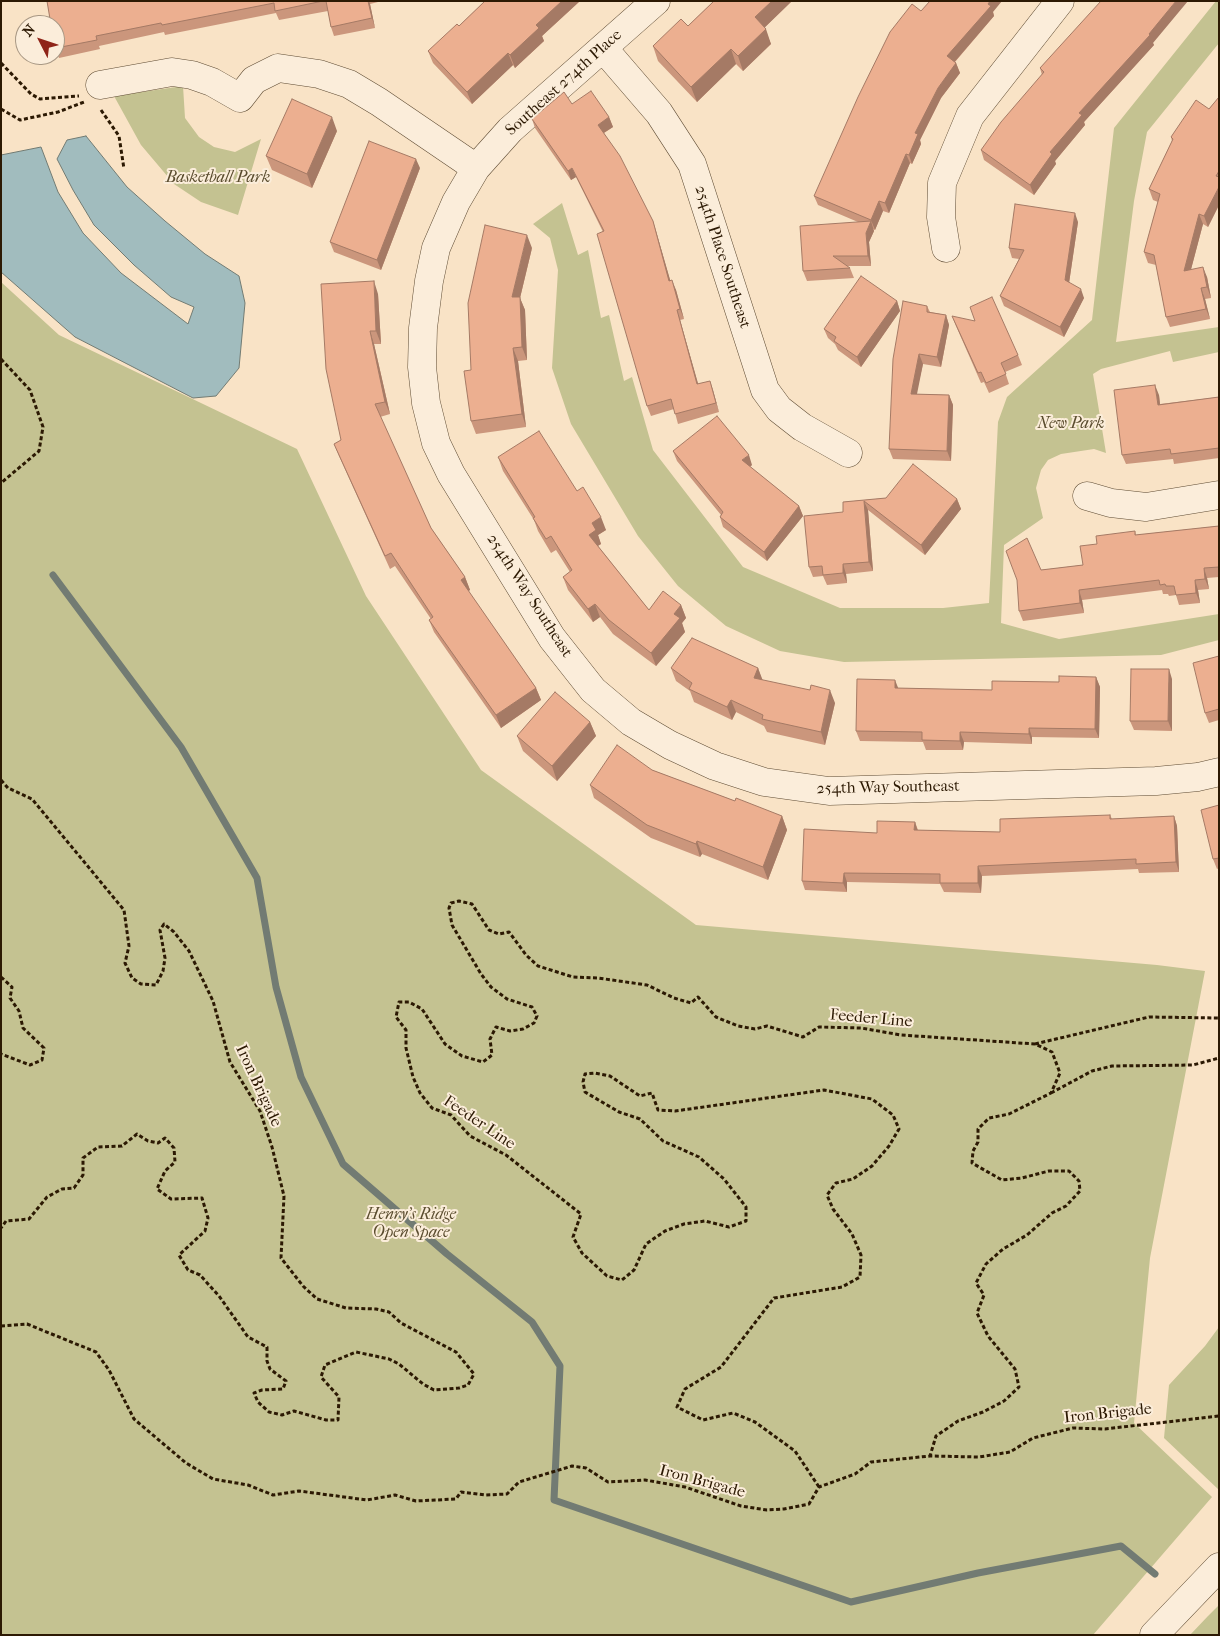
<!DOCTYPE html>
<html>
<head>
<meta charset="utf-8">
<style>
	body { margin:0 }
	#map { position:relative; width:1220px; height:1636px; overflow:hidden; background:#f9e3c6; font-family:"IM FELL French Canon",serif }
	canvas { display:block }
	.frame { position:absolute; inset:0; border:2px solid #2c1903; pointer-events:none }
	.north { position:absolute; left:15px; top:15px; width:50px; height:50px; box-sizing:border-box; background:#fbedda; border:1px solid #a89884; border-radius:50%; rotate:311deg; font-size:14px; font-weight:700; line-height:20px; text-align:center; color:#2c1903 }
	.north::after { content:''; display:block; margin:auto; width:18px; height:22px; background:#8f2418; clip-path:polygon(50% 0,100% 100%,50% 72%,0 100%) }
</style>
</head>
<body>
<div id="map">
<canvas width="1220" height="1636"></canvas>
<div class="frame"></div>
<div class="north">N</div>
</div>
<script>
const context = document.querySelector('canvas').getContext('2d');
context.lineJoin = 'round';
function paint(path, color) {
  context.fillStyle = color;
  context.fill(path, 'evenodd');
}
function toPath(rows) {
  const path = new Path2D();
  for (const r of rows) {
    path.moveTo(r[0], r[1]);
    for (let i = 2; i < r.length; i += 2) path.lineTo(r[i], r[i + 1]);
  }
  return path;
}
function stroke(path, color, width, dash) {
  context.strokeStyle = color;
  context.lineWidth = width;
  context.lineCap = dash ? 'butt' : 'round';
  context.setLineDash(dash || []);
  context.stroke(path);
}
function drawText(font, color, halo, rows, align = 'center') {
  context.font = font + ' "IM FELL French Canon",serif';
  context.lineWidth = 4;
  context.setLineDash([]);
  context.textBaseline = 'middle';
  context.strokeStyle = halo;
  context.fillStyle = color;
  for (const [text, x, y, turn = 0] of rows) {
    context.save();
    context.translate(x, y);
    context.rotate((+turn || 0) * Math.PI / 180);
    context.textAlign = isNaN(turn) ? turn : align;
    if (halo) context.strokeText(text, 0, 0);
    context.fillText(text, 0, 0);
    context.restore();
  }
}
paint(toPath([
	[1216,1,1219,1,1219,43,1147,132,1134,201,1116,342,1219,327,1219,352,1173,362,1170,351,1101,369,1093,374,1106,453,1094,449,1061,454,1048,460,1041,470,1036,488,1043,518,1004,545,1001,623,1059,639,1219,614,1219,640,1161,655,844,662,780,651,726,626,678,586,638,536,571,424,552,368,558,270,550,238,533,224,562,203,578,255,588,250,601,318,609,315,624,381,632,377,653,450,743,567,840,608,943,608,989,603,998,422,1007,397,1092,320,1114,128],
	[183,86,185,118,199,137,214,147,235,152,261,139,238,215,201,202,174,184,141,145,114,96],
	[1,282,59,335,297,449,366,596,481,770,696,925,1157,965,1205,971,1150,1258,1134,1423,1212,1497,1093,1635,1,1635],
	[1219,1327,1219,1490,1164,1438,1169,1385,1205,1346],
	[1219,1605,1219,1635,1190,1635,1208,1616]
]), '#c4c291');
const water = toPath([
	[86,136,127,187,165,221,205,254,239,276,245,303,239,368,216,396,193,398,75,337,1,272,1,155,41,147,58,192,83,233,121,273,188,324,194,307,171,297,134,265,94,225,73,190,57,159,67,140,86,136]
]);
paint(water, '#a1bcbe');
stroke(water, '#727b73', 1);
stroke(toPath([
	[53,575,181,747,257,878,276,987,301,1077,343,1164,447,1254,532,1322,560,1366,554,1500,851,1602,978,1573,1121,1546,1155,1574]
]), '#727b73', 7);
const minor = toPath([
	[656,1,510,130,476,168,456,202,436,248,429,281,423,328,422,367,426,403,436,443,451,474,552,638,593,690,631,722,670,745,715,766,764,782,829,791,1156,781,1198,777,1219,772],
	[603,48,659,113,692,164,765,390,779,409,802,427,848,453],
	[100,85,172,72,192,75,212,82,240,98,254,80,278,68,319,74,349,84,379,102,476,168],
	[946,248,941,217,942,183,970,116,1060,1],
	[1087,496,1111,503,1146,507,1219,495],
	[1154,1635,1219,1567]
]);
stroke(minor, '#5f4c34', 29);
stroke(toPath([
	[1,63,31,94,40,99,79,96],
	[1,109,20,120,58,112,84,102],
	[101,110,119,136,124,169],
	[1,359,30,390,43,427,39,451,1,483],
	[1,780,8,788,32,799,124,910,129,946,125,963,132,978,141,984,156,985,163,971,165,958,160,930,164,924,174,932,189,951,213,1001,230,1062,260,1111,272,1147,284,1196,281,1258,303,1286,317,1299,346,1308,376,1309,389,1312,401,1323,456,1352,474,1374,468,1385,459,1388,434,1390,423,1384,399,1364,389,1359,356,1352,325,1365,321,1377,339,1397,338,1420,326,1420,294,1411,282,1415,269,1412,258,1402,254,1393,262,1390,283,1389,286,1381,270,1369,267,1361,267,1347,248,1337,219,1296,200,1275,188,1270,179,1255,205,1231,208,1218,202,1198,171,1199,157,1189,165,1171,175,1162,174,1148,165,1138,158,1143,148,1141,137,1134,122,1146,98,1147,83,1158,83,1175,74,1188,62,1189,47,1197,29,1219,6,1221,1,1228],
	[1,977,12,987,10,998,19,1011,23,1028,44,1048,42,1060,30,1065,1,1054],
	[1035,1044,1149,1017,1219,1018],
	[1051,1093,1092,1071,1112,1066,1193,1065,1219,1058],
	[1,1326,27,1324,96,1352,109,1370,134,1419,186,1463,213,1479,248,1485,273,1495,299,1491,367,1500,395,1495,416,1501,456,1499,461,1492,486,1495,507,1494,519,1482,572,1466,586,1468,608,1482,645,1480,685,1487,741,1506,767,1510,784,1509,809,1504,819,1487,855,1474,871,1462,930,1456,979,1457,1010,1452,1033,1438,1073,1428,1105,1429,1219,1416],
	[819,1487,795,1451,755,1422,733,1413,703,1420,677,1407,685,1389,721,1367,774,1298,842,1287,860,1277,861,1255,852,1234,833,1209,827,1195,836,1183,853,1179,872,1166,889,1146,899,1129,893,1115,872,1099,824,1090,675,1111,658,1110,652,1093,640,1096,610,1076,595,1073,585,1074,583,1082,585,1092,619,1112,640,1119,663,1141,699,1157,724,1179,746,1207,746,1221,729,1227,705,1221,684,1224,665,1231,646,1244,634,1270,622,1280,607,1276,582,1253,573,1237,581,1214,506,1155,470,1136,451,1115,432,1108,420,1093,413,1077,406,1048,406,1030,396,1017,399,1002,409,1002,422,1009,445,1044,462,1056,483,1062,492,1055,490,1039,496,1027,510,1031,523,1029,534,1023,537,1016,532,1007,507,999,491,987,481,974,452,925,449,908,451,903,459,901,472,904,489,930,499,934,509,932,526,955,538,966,573,977,598,978,647,985,674,998,691,1003,698,997,716,1017,738,1026,755,1029,767,1026,803,1037,819,1027,861,1028,901,1035,1035,1044,1052,1052,1060,1073,1051,1093,1009,1114,989,1118,978,1129,978,1142,973,1151,972,1163,1002,1180,1022,1178,1049,1171,1069,1171,1079,1181,1080,1191,1066,1206,1052,1213,1027,1235,1003,1249,986,1264,976,1283,984,1295,977,1313,988,1336,1015,1369,1019,1387,1004,1401,983,1412,958,1421,936,1436,930,1456]
]), '#2c1903', 3, [4, 2.5]);
stroke(minor, '#fbedda', 28);
paint(toPath([
	[47,1,382,1,370,4,375,28,334,36,331,27,328,11,279,20,276,13,165,35,164,32,99,46,100,49,59,58,56,48],
	[485,1,580,1,542,36,544,41,515,68,513,65,472,104,433,63,428,51,459,26],
	[714,1,792,1,764,28,771,44,743,71,736,64,697,102,658,61,653,46,688,26],
	[921,11,993,12,994,16,955,62,956,63,960,73,941,98,920,140,921,144,912,164,910,163,889,213,883,211,875,230,873,229,874,231,869,242,871,266,847,266,850,268,854,278,807,281,803,271,858,222,818,205,814,196],
	[1153,43,1154,45,1084,122,1085,125,1055,161,1056,164,1034,195,984,160,981,150,1042,75,1040,68],
	[1219,97,1219,205,1208,227,1203,224,1191,269,1207,277,1211,298,1205,299,1210,319,1170,327,1166,317,1156,265,1148,263,1144,252,1158,202,1153,200,1149,189,1172,141,1171,137,1209,109],
	[572,104,609,117,613,127,604,133,653,221,670,280,676,290,684,319,680,320,698,384,710,381,719,412,678,424,674,409,651,416,647,406,603,232,576,177,571,180,535,128,532,119],
	[337,131,312,188,272,170,266,156],
	[420,168,381,270,334,252,330,242],
	[1078,222,1069,283,1084,298,1064,337,1004,306,1000,296,1019,259,1012,258,1009,248],
	[532,248,520,298,525,310,527,360,518,361,526,427,476,434,471,421,471,370],
	[378,294,381,344,374,344,390,414,380,417,431,528,465,577,470,590,468,591,536,688,541,700,501,728,434,632,429,620,431,619,395,566,390,569,339,456,334,444,341,440],
	[897,301,900,311,861,367,838,350,835,344,828,338,824,329],
	[927,306,930,312,946,315,949,325,941,367,923,364,916,394,949,395,953,405,951,461,893,459,889,449],
	[952,316,1018,355,1022,365,1005,372,1009,384,989,393,984,382,981,383,956,326],
	[1159,395,1160,404,1219,397,1219,458,1174,464,1173,459,1126,464,1122,455],
	[673,451,752,465,750,467,799,506,803,516,767,561,723,527,720,517,721,515,677,461],
	[498,457,577,491,606,530,598,535,601,544,598,546,649,610,681,605,686,618,682,623,685,632,656,666,613,634,600,617,593,622,568,590,563,577,570,572,556,550,551,553,538,531,534,520,503,471],
	[886,498,957,499,961,509,925,555,868,510,873,571,846,574,847,583,827,585,823,576,813,577,809,567,843,512,843,502],
	[1219,526,1219,577,1207,578,1209,589,1198,590,1200,603,1179,605,1176,595,1169,596,1168,594,1163,594,1162,590,1082,600,1084,613,1023,621,1019,611,1041,570,1083,565,1097,544,1135,531,1136,535],
	[1219,656,1219,720,1209,723,1205,713],
	[671,668,758,668,762,680,835,703,825,745,767,732,764,726,736,712,732,720,694,702,690,691,676,681],
	[1096,677,1100,687,1099,738,1032,737,1032,744,964,742,963,750,926,750,923,742,860,741,856,731,898,688,992,690,1059,682],
	[1172,679,1172,731,1134,730,1130,721],
	[590,722,596,736,557,781,523,751,517,736],
	[652,770,735,801,782,816,787,830,768,880,702,854,700,857,651,838,594,798,590,785],
	[1219,805,1219,868,1217,869,1213,859],
	[1110,815,1112,819,1174,816,1177,826,1179,872,1139,873,1138,869,982,876,981,893,944,892,940,884,847,882,847,892,805,890,802,881,877,833,915,822,918,830,1000,832]
]), '#cb967c');
paint(toPath([
	[368,1,369,1,370,4,375,28,372,18],
	[562,1,580,1,542,36,544,41,515,68,510,55,536,25],
	[772,1,792,1,760,32,755,17],
	[990,1,1002,1,993,12,994,16,951,66,947,56],
	[1176,1,1188,1,1153,43,1154,45,1084,122,1085,125,1055,161,1056,164,1034,195,1030,185,1050,152,1079,113],
	[766,29,771,44,743,71,738,56],
	[731,49,736,64,697,102,691,87],
	[508,53,513,65,472,104,467,92],
	[956,63,960,73,941,98,920,140,921,144,912,164,909,155,915,133,938,88],
	[332,117,337,131,312,188,307,174],
	[609,117,613,127,602,134,598,125],
	[906,154,910,163,889,213,885,203],
	[416,159,420,168,381,270,377,260],
	[572,168,576,177,571,180,568,171],
	[1219,187,1219,205,1208,227,1204,216],
	[879,201,883,211,875,230,871,220],
	[1075,213,1078,222,1068,290,1065,280],
	[1199,214,1203,224,1188,281,1184,271],
	[653,221,656,231,673,290,669,281],
	[871,221,874,231,869,242,871,266,868,256,866,233],
	[527,235,532,248,520,298,525,310,527,360,522,347,512,297],
	[1203,267,1207,277,1211,298,1207,287],
	[672,280,676,290,684,319,680,309],
	[374,281,378,294,381,344,376,331],
	[1201,288,1205,299,1210,319,1206,309],
	[1081,289,1084,298,1064,337,1060,327],
	[897,301,900,311,861,367,857,357],
	[677,310,680,320,701,394,697,384],
	[946,315,949,325,941,367,937,357],
	[370,331,374,344,390,414,385,402],
	[513,348,518,361,526,427,522,414],
	[919,354,923,364,915,404,911,394],
	[710,381,713,390,719,412,716,403],
	[1155,385,1159,395,1161,414,1158,405],
	[949,395,953,405,951,461,947,451],
	[749,455,752,465,745,470,742,460],
	[957,499,961,509,925,555,921,545],
	[864,501,868,510,873,571,869,562],
	[799,506,803,516,767,561,764,552],
	[601,517,606,530,598,535,601,544,594,548,589,535,592,523],
	[843,564,846,574,847,583,843,573],
	[1204,568,1207,578,1209,589,1205,579],
	[465,577,470,590,466,593,461,580],
	[1195,580,1198,590,1200,603,1196,593],
	[1079,590,1082,600,1084,613,1080,603],
	[595,604,600,617,593,622,588,609],
	[681,605,686,618,682,623,685,632,656,666,651,653,674,614],
	[758,668,763,681,754,678],
	[1169,669,1172,679,1172,731,1168,721],
	[1096,677,1100,687,1099,738,1095,729],
	[895,680,899,690,895,688],
	[536,688,541,700,501,728,496,715],
	[830,690,835,703,825,745,821,732],
	[731,700,736,712,732,720,727,707],
	[590,722,596,736,557,781,552,766],
	[1029,728,1032,737,1032,744,1029,734],
	[960,732,964,742,963,750,960,741],
	[782,816,787,830,768,880,763,867],
	[1174,816,1177,826,1179,872,1176,862],
	[915,822,918,832,914,830],
	[697,841,702,854,700,857,696,844],
	[978,866,982,876,981,893,978,883],
	[844,873,847,882,847,892,843,883]
]), '#a57a65');
const building = toPath([
	[47,1,323,1,275,11,274,3,162,25,161,23,96,36,97,40,56,48,55,43,55,25,51,25,47,1],
	[326,1,368,1,372,18,331,27,326,1],
	[485,1,562,1,536,25,539,28,510,55,508,53,467,92,428,51,457,24,459,26,485,1],
	[714,1,772,1,755,17,766,29,738,56,731,49,691,87,653,46,681,19,688,26,714,1],
	[930,1,990,1,988,4,991,6,947,56,956,63,938,88,915,133,918,134,909,155,906,154,885,203,879,201,871,220,814,196,858,97,890,32,912,4,921,11,930,1],
	[1101,1,1176,1,1149,34,1150,35,1079,113,1082,115,1050,152,1052,154,1030,185,981,150,1001,122,1044,72,1040,68,1101,1],
	[591,91,609,117,598,125,620,156,653,221,669,281,672,280,680,309,677,310,697,384,710,381,716,403,675,414,671,399,647,406,597,234,604,231,572,168,568,171,532,119,564,92,572,104,591,91],
	[1219,97,1219,171,1216,176,1219,177,1219,187,1204,216,1199,214,1184,271,1203,267,1207,287,1201,288,1206,309,1166,317,1154,255,1144,252,1160,194,1149,189,1173,139,1171,137,1196,100,1209,109,1219,97],
	[292,99,332,117,307,174,266,156,292,99],
	[369,141,416,159,377,260,330,242,369,141],
	[1015,204,1075,213,1065,280,1081,289,1060,327,1000,296,1024,250,1009,248,1015,204],
	[871,221,866,233,868,256,833,256,850,268,803,271,800,226,871,221],
	[485,225,527,235,512,297,520,297,522,347,513,348,522,414,471,421,464,371,471,370,468,303,485,225],
	[861,276,897,301,857,357,834,341,836,337,824,329,861,276],
	[374,281,376,331,370,331,385,402,375,404,431,528,465,577,461,580,536,688,496,715,429,620,433,617,391,553,385,556,334,444,341,440,326,369,321,284,374,281],
	[992,297,1018,355,1001,363,1006,374,986,383,981,372,978,373,952,316,975,321,970,307,992,297],
	[903,301,927,306,927,312,946,315,937,357,919,354,911,394,949,395,947,451,889,449,893,359,903,301],
	[1155,385,1158,405,1219,397,1219,448,1171,454,1170,449,1122,455,1114,390,1155,385],
	[717,416,749,455,742,460,799,506,764,552,720,517,723,512,673,451,717,416],
	[539,431,577,491,583,487,601,517,592,523,596,530,589,535,649,610,663,591,681,605,674,614,680,618,651,653,609,620,595,604,588,609,563,577,572,570,551,536,546,539,533,518,535,517,498,457,539,431],
	[913,464,957,499,921,545,864,501,869,562,843,564,843,573,823,575,822,566,809,567,804,516,843,512,843,502,886,498,913,464],
	[1219,526,1219,567,1204,568,1205,579,1195,580,1196,593,1176,595,1174,586,1166,586,1165,584,1160,585,1159,580,1079,590,1080,603,1019,611,1017,580,1006,551,1027,538,1041,570,1083,565,1080,546,1097,544,1096,536,1135,531,1135,535,1219,526],
	[692,638,758,668,754,678,810,690,811,685,830,690,821,732,762,719,763,715,731,700,727,707,689,689,692,683,671,668,692,638],
	[1219,656,1219,709,1205,713,1193,663,1219,656],
	[1131,669,1169,669,1168,721,1130,721,1131,669],
	[1059,676,1096,677,1095,729,1029,728,1029,734,960,732,960,741,922,740,922,732,856,731,857,679,895,680,895,688,992,690,992,681,1059,682,1059,676],
	[555,692,590,722,552,766,517,736,555,692],
	[617,745,652,770,735,801,736,798,782,816,763,867,697,841,696,844,647,825,590,785,617,745],
	[1219,805,1219,858,1213,859,1201,810,1219,805],
	[1110,815,1110,819,1174,816,1176,862,1136,864,1136,859,978,866,978,883,940,883,940,874,844,873,843,883,802,881,804,829,877,833,877,821,915,822,914,830,1000,832,1000,819,1110,815]
]);
paint(building, '#ecaf90');
stroke(building, '#a57a65', 1);
drawText('16px', '#2c1903', '#fbedda', [
	["Southeast 274th Place",564,83,-42],
	["254th Place Southeast",722,257,72],
	["254th Way Southeast",529,596,57],
	["254th Way Southeast",888,788,-1],
	["Feeder Line",871,1019,5],
	["Iron Brigade",258,1086,65],
	["Feeder Line",479,1123,34],
	["Iron Brigade",1108,1414,-6],
	["Iron Brigade",702,1482,15]
]);
drawText('italic 16px', '#5a4c2e', '#fbedda', [
	["Basketball Park",218,178],
	["New Park",1071,424],
	["Henry's Ridge",411,1215],
	["Open Space",411,1233]
]);
</script>
</body>
</html>
